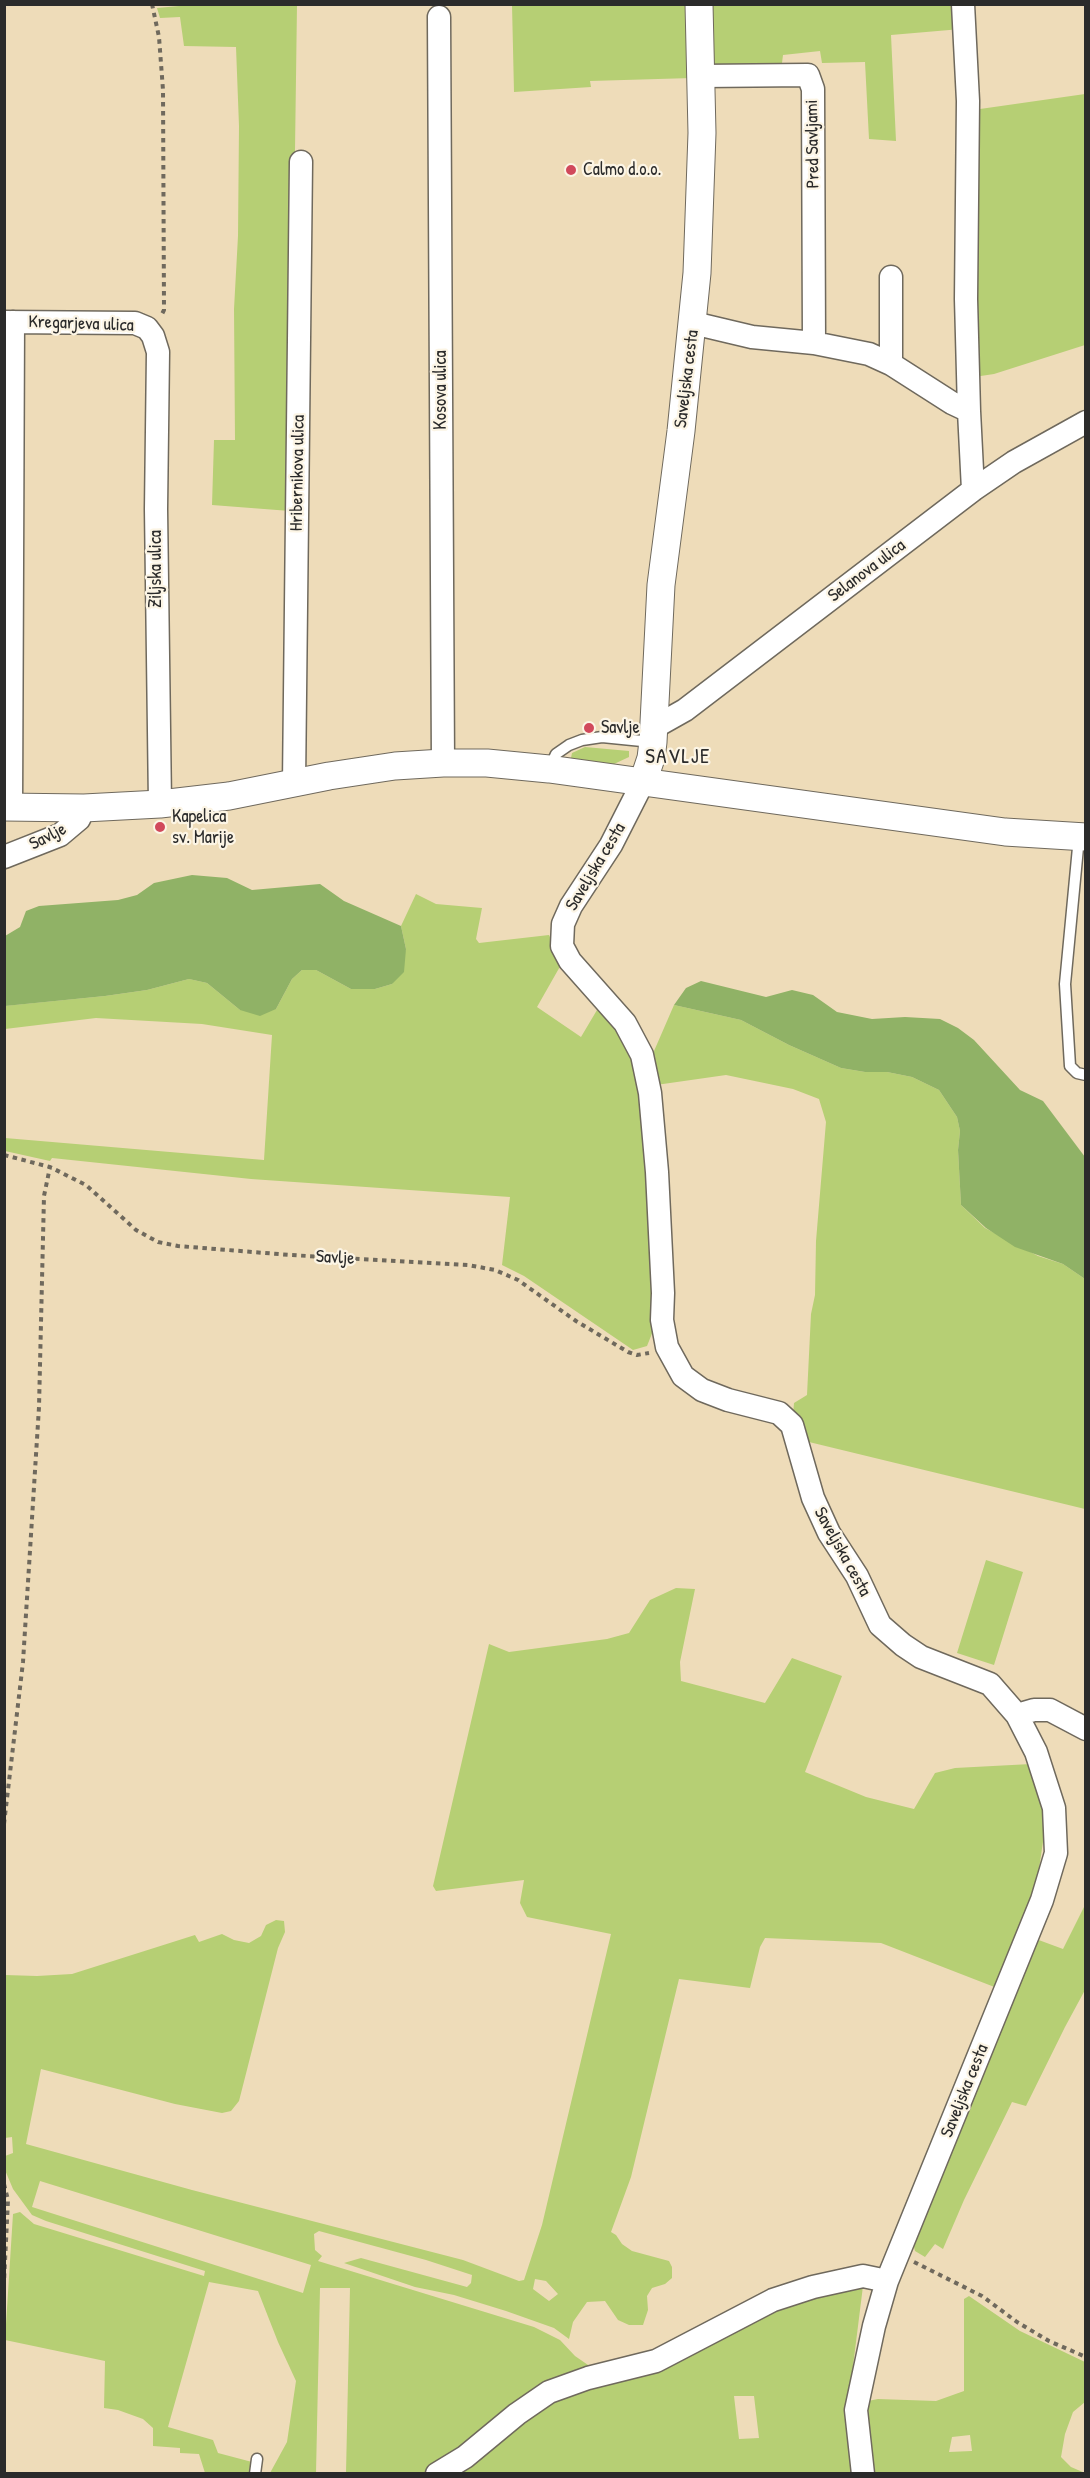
<!DOCTYPE html>
<html>
<head>
<meta charset="utf-8">
<style>
	body { margin:0 }
	#map { position:relative; width:1090px; height:2478px; overflow:hidden; background:#eedcb9; font-family:"Patrick Hand",sans-serif }
	canvas { display:block }
	.frame { position:absolute; inset:0; border:6px solid #2b2b2b; pointer-events:none }
</style>
</head>
<body>
<div id="map">
<canvas width="1090" height="2478"></canvas>
<div class="frame"></div>
</div>
<script>
const context = document.querySelector('canvas').getContext('2d');
context.lineJoin = 'round';
function paint(path, color) {
  context.fillStyle = color;
  context.fill(path, 'evenodd');
}
function toPath(rows) {
  const path = new Path2D();
  for (const r of rows) {
    path.moveTo(r[0], r[1]);
    for (let i = 2; i < r.length; i += 2) path.lineTo(r[i], r[i + 1]);
  }
  return path;
}
function stroke(path, color, width, dash) {
  context.strokeStyle = color;
  context.lineWidth = width;
  context.lineCap = dash ? 'butt' : 'round';
  context.setLineDash(dash || []);
  context.stroke(path);
}
function drawText(font, color, halo, rows, align = 'center') {
  context.font = font + ' "Patrick Hand",sans-serif';
  context.lineWidth = 4.5;
  context.setLineDash([]);
  context.textBaseline = 'middle';
  context.strokeStyle = halo;
  context.fillStyle = color;
  for (const [text, x, y, turn = 0] of rows) {
    context.save();
    context.translate(x, y);
    context.rotate((+turn || 0) * Math.PI / 180);
    context.textAlign = isNaN(turn) ? turn : align;
    if (halo) context.strokeText(text, 0, 0);
    context.fillText(text, 0, 0);
    context.restore();
  }
}
paint(toPath([
	[201,4,297,5,290,511,212,505,214,440,235,440,234,309,238,236,239,126,236,47,184,46,180,17,160,18,157,8],
	[512,5,690,5,692,78,590,81,591,87,514,92],
	[711,5,959,5,961,29,891,35,896,141,869,139,865,62,822,63,820,51,783,55,782,63,714,70],
	[1085,94,1085,345,994,374,974,377,973,110],
	[585,747,629,751,629,757,614,764,571,758,572,753],
	[416,894,436,904,482,908,476,939,479,943,549,935,562,963,537,1007,581,1037,597,1010,616,1026,628,1041,644,1088,657,1296,653,1331,647,1346,633,1350,524,1276,502,1265,510,1197,251,1179,52,1158,50,1161,5,1151,5,1138,264,1160,272,1035,202,1024,96,1018,5,1029,4,1006,105,996,147,990,189,979,207,983,240,1010,276,1009,292,979,302,970,316,970,351,989,375,989,392,984,406,949,401,926],
	[674,1005,741,1020,789,1045,841,1068,865,1072,887,1072,912,1077,939,1090,957,1117,960,1131,958,1150,961,1205,985,1228,1038,1256,1063,1264,1085,1279,1085,1509,809,1442,793,1415,794,1403,807,1395,811,1314,815,1295,816,1241,826,1122,819,1099,793,1089,726,1075,656,1085,651,1058],
	[986,1560,1023,1572,994,1665,957,1653],
	[676,1588,695,1589,680,1662,681,1681,765,1703,792,1658,842,1676,805,1772,866,1797,914,1809,935,1773,955,1768,1031,1764,1038,1783,1045,1828,1039,1869,1022,1928,997,1988,881,1943,765,1938,760,1947,750,1988,679,1979,631,2177,611,2232,616,2235,622,2244,632,2251,669,2261,672,2267,672,2278,665,2284,652,2288,647,2296,648,2310,643,2325,629,2325,618,2320,605,2301,587,2302,573,2322,569,2339,554,2328,506,2311,454,2295,415,2287,344,2263,361,2258,467,2287,471,2283,472,2275,426,2260,319,2231,314,2234,315,2250,322,2256,318,2261,534,2327,560,2340,575,2356,591,2367,425,2473,346,2473,350,2288,320,2288,316,2473,270,2473,287,2442,296,2381,278,2342,258,2291,209,2282,168,2427,213,2440,218,2453,252,2462,250,2473,205,2473,199,2454,180,2453,180,2448,153,2446,153,2428,143,2419,118,2410,104,2408,105,2361,5,2340,13,2214,20,2212,34,2224,204,2276,205,2271,46,2221,32,2215,13,2189,5,2170,5,2156,13,2153,12,2137,5,2138,5,1975,37,1976,72,1974,195,1935,199,1942,222,1934,234,1940,249,1943,261,1936,266,1925,276,1920,284,1921,285,1932,278,1948,239,2101,231,2111,222,2113,175,2104,41,2069,26,2144,192,2190,463,2260,519,2281,524,2280,542,2225,611,1934,527,1917,520,1903,524,1880,436,1891,433,1886,489,1644,509,1652,607,1639,629,1633,650,1600],
	[40,2181,311,2265,303,2293,32,2207],
	[535,2279,546,2281,558,2294,549,2301,533,2289],
	[1085,1905,1085,1990,1065,2027,1026,2106,1012,2102,964,2200,943,2249,935,2244,925,2257,915,2251,913,2243,988,2064,1036,1939,1063,1949],
	[863,2286,847,2414,855,2473,448,2474,531,2409,779,2302],
	[734,2396,754,2396,759,2438,739,2439],
	[969,2296,1020,2331,1085,2362,1085,2402,1073,2412,1065,2434,1061,2457,1071,2467,1085,2473,872,2473,865,2424,868,2401,878,2399,936,2401,964,2391,964,2299],
	[970,2435,972,2451,949,2452,952,2437]
]), '#b6cf74');
paint(toPath([
	[192,875,227,878,252,890,320,884,344,901,401,926,406,949,404,972,392,984,375,989,351,989,316,970,302,970,292,979,276,1009,260,1016,240,1010,207,983,189,979,147,990,105,996,5,1006,5,936,20,927,26,911,39,906,118,900,137,895,154,883],
	[701,981,766,997,792,990,813,995,837,1012,872,1019,905,1017,940,1019,958,1028,974,1040,1020,1090,1043,1101,1085,1157,1085,1279,1063,1264,1015,1247,986,1228,961,1205,958,1150,960,1131,957,1117,939,1090,912,1077,887,1072,865,1072,841,1068,789,1045,741,1020,674,1005,686,988]
]), '#90b266');
const service = toPath([
	[549,769,556,754,569,745,582,740,602,737,652,742],
	[1079,837,1065,984,1070,1066,1077,1073,1086,1075],
	[255,2474,257,2459]
]);
const minor = toPath([
	[963,4,968,101,966,299,969,411],
	[439,17,443,763],
	[701,76,808,75,813,89,814,343],
	[4,322,135,323,147,328,153,336,158,352,156,509,160,804],
	[693,323,752,337,814,343,869,354,891,364,952,403,969,411,973,490],
	[891,364,891,277],
	[653,728,685,710,973,490,1014,462,1086,422],
	[643,782,611,845,571,906,563,924,562,946,570,961,625,1023,642,1055,650,1093,657,1172,663,1293,662,1320,667,1347,683,1376,702,1390,728,1400,779,1413,792,1425,813,1498,829,1533,857,1576,880,1625,903,1645,921,1657,990,1684,1017,1715,1036,1752,1054,1808,1056,1853,1042,1900,887,2281,874,2326,856,2410,863,2474],
	[294,783,301,162],
	[11,807,13,322],
	[4,857,60,835,79,819,84,808],
	[1017,1715,1034,1710,1050,1710,1086,1729],
	[437,2474,465,2457,517,2414,549,2392,588,2378,656,2361,773,2300,813,2287,863,2276,887,2281]
]);
const tertiary = toPath([
	[643,782,651,758,653,742,661,585,681,431,697,273,702,133,699,4],
	[4,807,84,808,160,804,229,796,329,776,395,766,443,763,487,763,549,769,1005,832,1086,837]
]);
stroke(service, '#6f695d', 13);
stroke(minor, '#6f695d', 25);
stroke(tertiary, '#6f695d', 29);
stroke(toPath([
	[152,4,159,37,163,90,164,310,162,314],
	[4,1155,50,1167,86,1185,136,1230,158,1242,178,1246,290,1255,468,1265,495,1270,518,1280,576,1321,628,1352,637,1355,649,1353],
	[4,1824,23,1662,39,1407,44,1196,50,1167],
	[4,2184,8,2200,4,2282],
	[914,2262,982,2296,1017,2322,1049,2341,1086,2357]
]), '#6f695d', 4, [4.5, 4.5]);
stroke(service, '#fff', 10);
stroke(minor, '#fff', 22);
stroke(tertiary, '#fff', 27);
for (const [x, y, r, color] of [
	[571,170,6,"#d1495b"],
	[589,728,6,"#d1495b"],
	[160,827,6,"#d1495b"]
]) {
  const dot = new Path2D();
  dot.arc(x, y, r, 0, 2 * Math.PI);
  context.fillStyle = color;
  context.fill(dot);
  stroke(dot, '#fcf5e5', 2);
}
drawText('18px', '#2b2b2b', '#fcf5e5', [
	["Pred Savljami",813,144,-91],
	["Kregarjeva ulica",81,324,2],
	["Saveljska cesta",687,379,-83],
	["Kosova ulica",441,390,-90],
	["Hribernikova ulica",298,473,-89],
	["Ziljska ulica",156,569,-90],
	["Selanova ulica",867,571,-37],
	["Savlje",48,837,-27],
	["Saveljska cesta",596,867,-59],
	["Savlje",335,1258,3],
	["Saveljska cesta",842,1552,61],
	["Saveljska cesta",965,2091,-68]
]);
drawText('18px', '#2b2b2b', '#fcf5e5', [
	["Calmo d.o.o.",583,170],
	["Savlje",601,728],
	["Kapelica",172,817],
	["sv. Marije",172,838]
], 'left');
context.letterSpacing = '1.5px';
drawText('21px', '#2b2b2b', '#fcf5e5', [
	["SAVLJE",678,757]
]);
context.letterSpacing = '0px';
</script>
</body>
</html>
